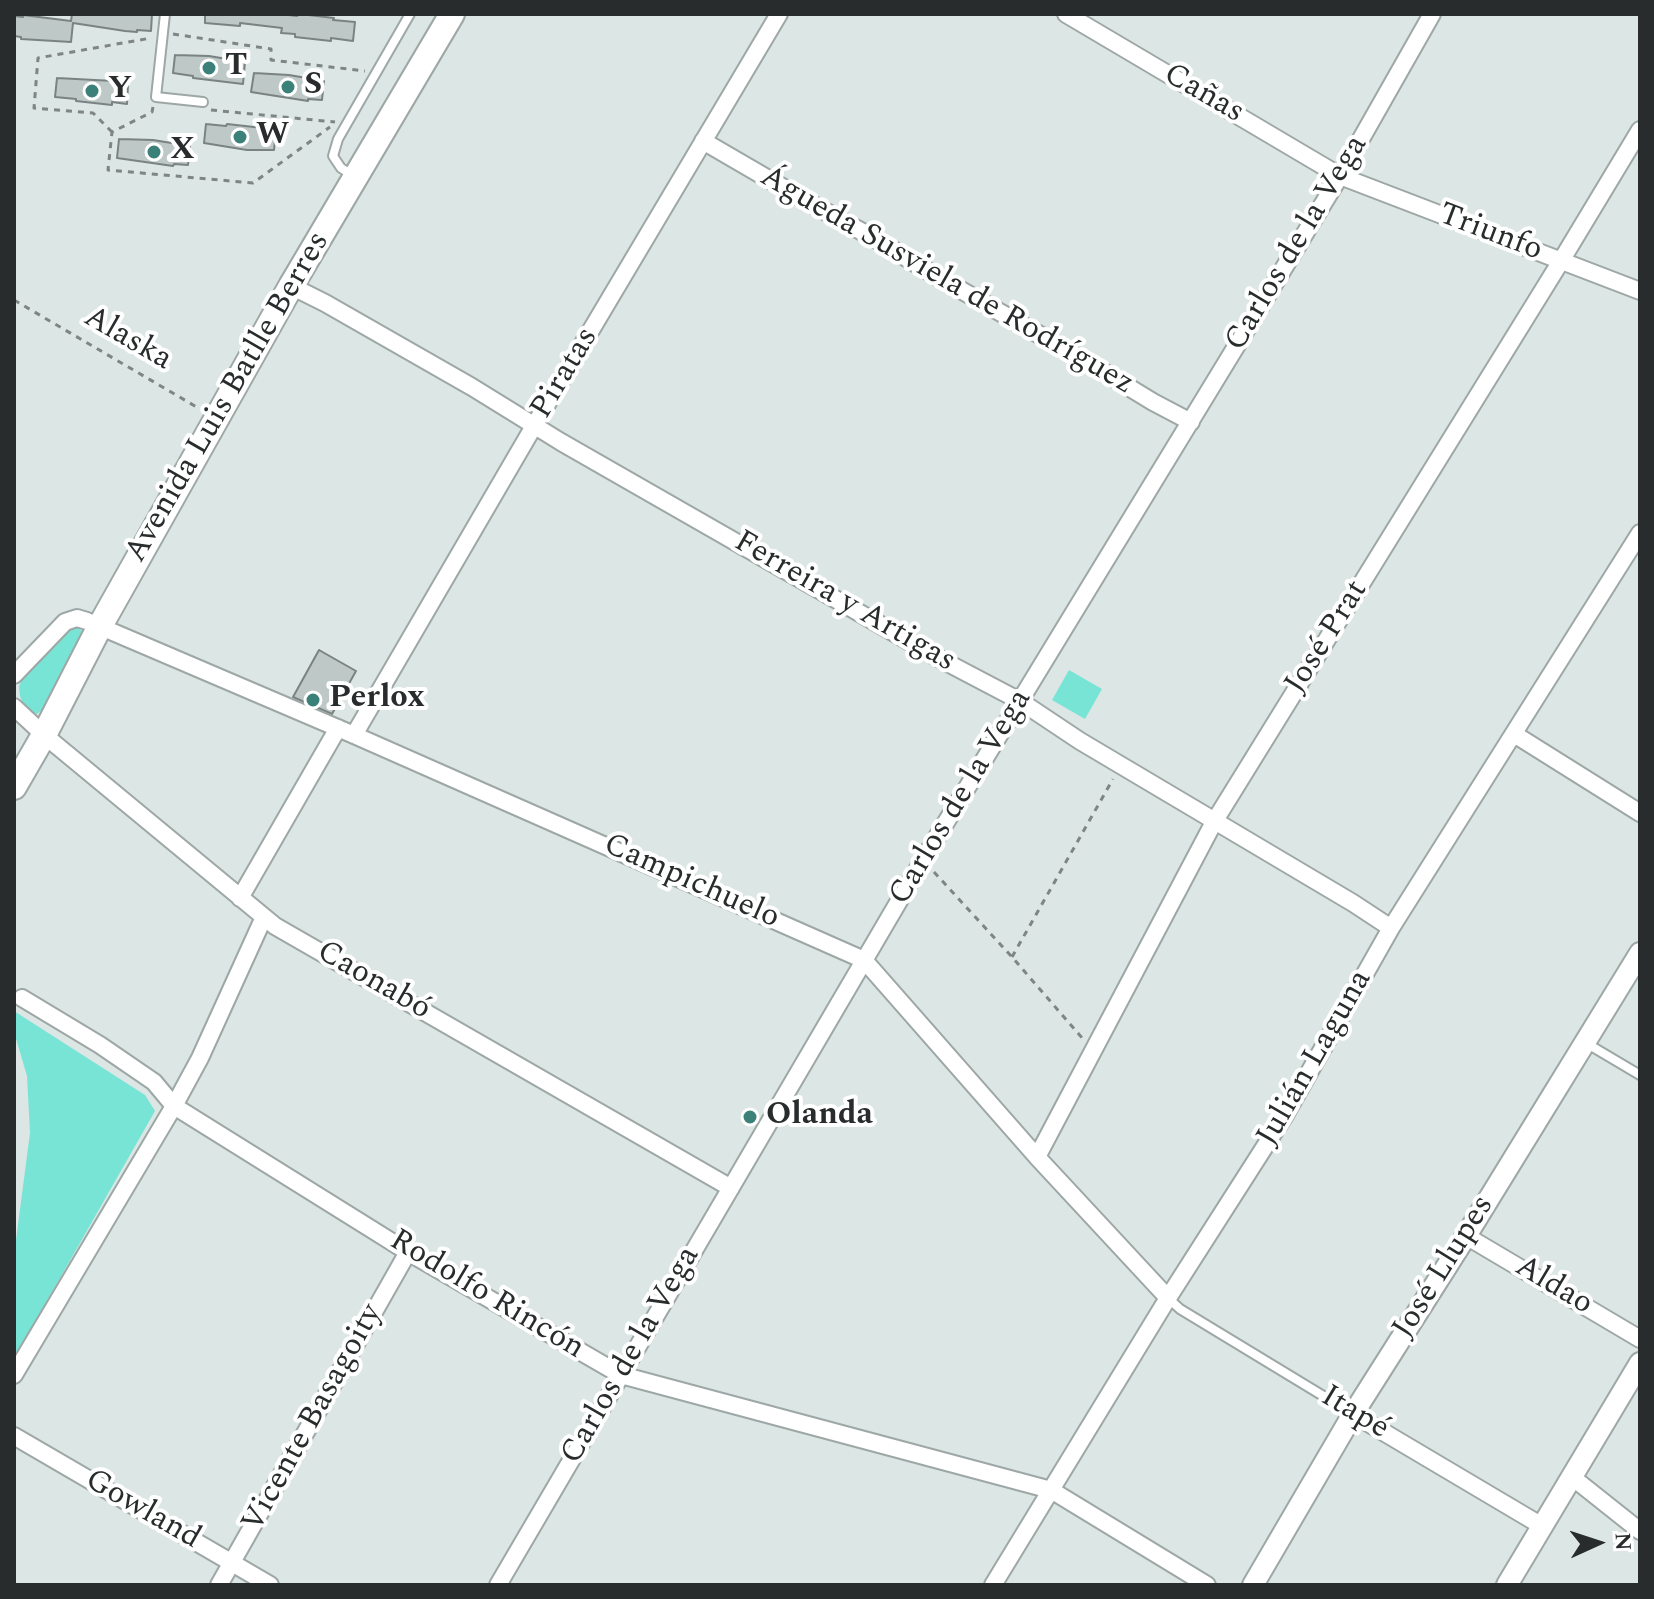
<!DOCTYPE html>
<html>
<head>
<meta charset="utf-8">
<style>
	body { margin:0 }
	#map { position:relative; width:1654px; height:1599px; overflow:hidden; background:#dce6e4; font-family:Spectral,serif }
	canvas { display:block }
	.frame { position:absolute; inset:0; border:16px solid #282c2c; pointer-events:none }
	.north { position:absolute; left:1558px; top:1503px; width:80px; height:80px; -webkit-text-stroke:6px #fff; paint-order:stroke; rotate:87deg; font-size:22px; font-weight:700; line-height:32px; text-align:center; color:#282c2c }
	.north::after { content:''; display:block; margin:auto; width:28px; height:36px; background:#282c2c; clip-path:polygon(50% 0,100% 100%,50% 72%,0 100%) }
</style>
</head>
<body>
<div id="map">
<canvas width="1654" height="1599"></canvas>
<div class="frame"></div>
<div class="north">N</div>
</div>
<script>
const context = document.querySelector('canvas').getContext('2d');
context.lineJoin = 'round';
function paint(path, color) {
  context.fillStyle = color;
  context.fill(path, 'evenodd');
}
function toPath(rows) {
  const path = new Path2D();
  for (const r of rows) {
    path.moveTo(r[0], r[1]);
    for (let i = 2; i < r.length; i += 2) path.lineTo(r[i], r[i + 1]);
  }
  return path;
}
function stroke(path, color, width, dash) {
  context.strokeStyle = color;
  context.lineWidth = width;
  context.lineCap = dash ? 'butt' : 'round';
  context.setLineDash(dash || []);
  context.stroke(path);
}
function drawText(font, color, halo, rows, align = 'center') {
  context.font = font + ' Spectral,serif';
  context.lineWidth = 8;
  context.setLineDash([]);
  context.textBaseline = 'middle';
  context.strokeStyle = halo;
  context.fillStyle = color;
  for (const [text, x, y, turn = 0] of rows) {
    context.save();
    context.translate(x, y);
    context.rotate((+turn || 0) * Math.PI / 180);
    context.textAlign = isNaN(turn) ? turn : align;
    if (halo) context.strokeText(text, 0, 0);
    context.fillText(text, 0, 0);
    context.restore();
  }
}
paint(toPath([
	[74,627,79,628,85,634,46,707,37,714,31,712,24,706,20,696,19,687,22,678,63,632],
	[1069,670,1102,689,1085,719,1052,700],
	[14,1011,145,1095,155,1111,14,1359,14,1255,30,1133,27,1076,14,1032]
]), '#78e4d6');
const building = toPath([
	[72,14,152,14,151,31,137,30,137,32,125,31,73,23,71,42,21,39,21,37,14,36,14,16,23,17,23,15,71,21,72,14],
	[205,14,280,14,297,16,300,14,334,18,333,20,355,22,353,41,331,38,331,41,295,37,295,34,281,33,282,28,240,23,240,26,205,23,205,14],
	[175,55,209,56,245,62,243,84,193,78,193,76,173,73,175,55],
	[254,73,289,75,324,81,322,100,308,99,308,101,251,92,254,73],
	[57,78,114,81,114,84,128,85,127,104,112,102,112,105,76,101,76,99,55,97,57,78],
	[206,124,226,126,227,124,263,128,263,130,276,131,274,150,247,150,204,143,206,124],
	[119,139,153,140,190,146,188,165,174,164,173,166,117,158,119,139],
	[319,650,356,671,332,714,293,697,319,650]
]);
paint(building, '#bec8c6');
stroke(building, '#7a8382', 2);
const service = toPath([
	[165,14,156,97,203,102],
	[354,176,341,168,333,156,338,139,410,14],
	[1586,1043,1640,1075],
	[1168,1298,1180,1309,1353,1414]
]);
const minor = toPath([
	[1066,14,1340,176,1640,291],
	[703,141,801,198,877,240,931,273,1089,363,1153,402,1191,422],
	[291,286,325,303,472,387,561,442,940,659,1020,701,1080,741,1353,903,1391,928],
	[14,675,65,622,77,618,87,621,354,735,864,960,1037,1157,1168,1298],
	[14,707,44,735,275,926,731,1188],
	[1514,734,1640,813],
	[354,735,534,426,779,14],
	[240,898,338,728],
	[22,998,100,1045,154,1082,174,1106,408,1252,621,1375,1051,1490,1207,1585],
	[1037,1157,1214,822,1561,261,1640,130],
	[1466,1236,1640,1339],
	[14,1375,174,1106,200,1058,264,917],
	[1353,1414,1542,1526],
	[14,1436,270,1585],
	[1572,1477,1640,1531],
	[219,1585,408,1252],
	[498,1585,923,860,1340,176,1432,14],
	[993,1585,1168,1298,1285,1115,1391,928,1640,533]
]);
const tertiary = toPath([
	[1253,1585,1353,1414,1466,1236,1640,953],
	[1507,1585,1640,1363]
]);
const secondary = toPath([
	[14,787,44,735,100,626,291,286,452,14]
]);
stroke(service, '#9da7a5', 12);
stroke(minor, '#9da7a5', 20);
stroke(tertiary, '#9da7a5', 24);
stroke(secondary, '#9da7a5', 28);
stroke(toPath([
	[173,34,271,49,271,60,365,71],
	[153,107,152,112,112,132,108,170,253,183,330,127],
	[211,110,335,122],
	[112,132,93,113,34,108,38,58,151,38],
	[14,300,200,409],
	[934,872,1012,957,1083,1039],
	[1012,957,1113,779]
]), '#7e8584', 3, [6, 6]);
stroke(service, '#fff', 8);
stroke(minor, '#fff', 16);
stroke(tertiary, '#fff', 20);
stroke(secondary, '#fff', 24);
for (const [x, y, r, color] of [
	[209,68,8,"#3b8179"],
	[288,87,8,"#3b8179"],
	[92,91,8,"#3b8179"],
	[240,137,8,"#3b8179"],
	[154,152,8,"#3b8179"],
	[313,700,8,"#3b8179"],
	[750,1117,8,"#3b8179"]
]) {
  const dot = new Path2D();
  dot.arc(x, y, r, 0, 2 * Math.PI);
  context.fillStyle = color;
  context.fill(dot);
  stroke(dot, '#fff', 3);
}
drawText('bold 32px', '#282c2c', '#fff', [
	["T",225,68],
	["S",304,87],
	["Y",108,91],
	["W",256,137],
	["X",170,152],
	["Perlox",329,700],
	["Olanda",766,1117]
], 'left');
drawText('32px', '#282c2c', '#fff', [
	["Cañas",1203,95,30],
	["Triunfo",1490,234,21],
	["Carlos de la Vega",1298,244,-59],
	["Águeda Susviela de Rodríguez",946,282,30],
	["Alaska",127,340,30],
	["Piratas",566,374,-59],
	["Avenida Luis Batlle Berres",229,398,-60],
	["Ferreira y Artigas",844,603,30],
	["José Prat",1328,638,-58],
	["Carlos de la Vega",962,798,-59],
	["Campichuelo",691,883,24],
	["Caonabó",373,982,30],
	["Julián Laguna",1316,1059,-60],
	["José Llupes",1445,1268,-58],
	["Aldao",1553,1287,31],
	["Rodolfo Rincón",486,1296,31],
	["Carlos de la Vega",632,1356,-60],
	["Itapé",1354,1414,31],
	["Vicente Basagoity",314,1419,-61],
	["Gowland",142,1511,30]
]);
</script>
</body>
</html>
